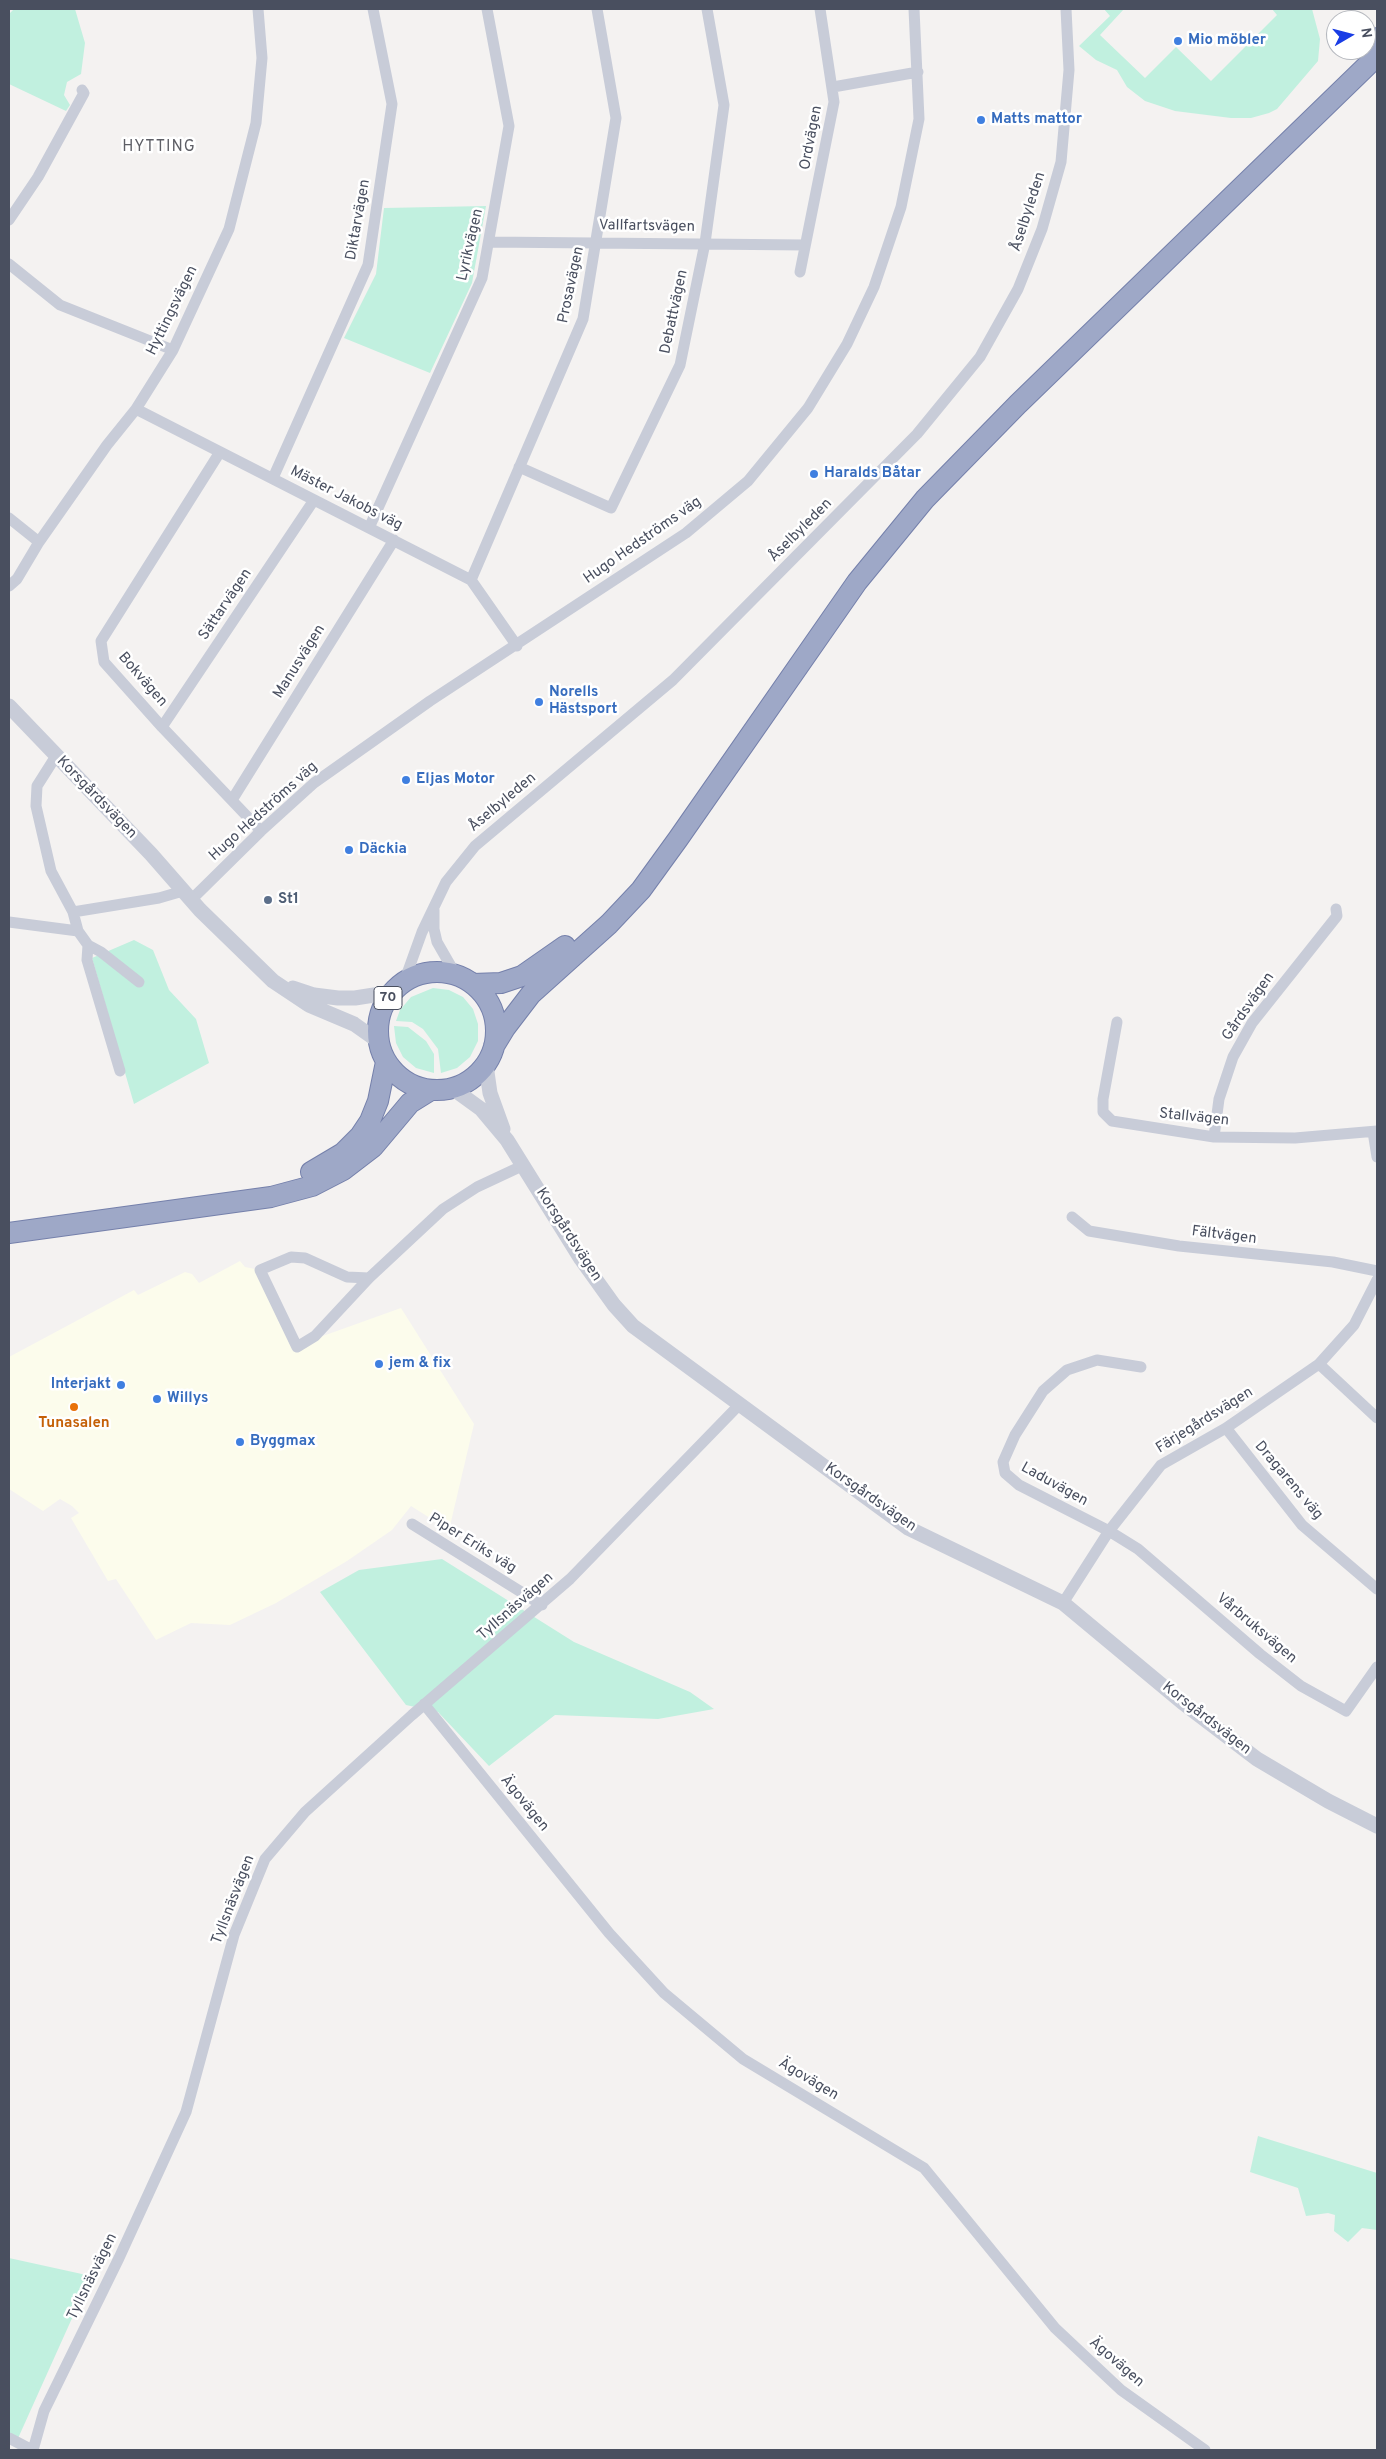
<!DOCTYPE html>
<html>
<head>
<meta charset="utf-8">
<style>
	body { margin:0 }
	#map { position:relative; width:1386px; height:2459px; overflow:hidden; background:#f4f2f1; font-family:Overpass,sans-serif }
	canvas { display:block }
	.frame { position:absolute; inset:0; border:10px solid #494f5f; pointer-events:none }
	.north { position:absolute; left:1326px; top:10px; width:50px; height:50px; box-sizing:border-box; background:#fff; border:1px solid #b6b9bf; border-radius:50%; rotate:82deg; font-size:14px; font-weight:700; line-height:20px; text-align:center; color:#494f5f }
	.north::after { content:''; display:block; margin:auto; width:18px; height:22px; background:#1a3de5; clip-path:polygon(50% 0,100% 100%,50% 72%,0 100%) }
</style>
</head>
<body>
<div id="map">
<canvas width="1386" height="2459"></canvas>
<div class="frame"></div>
<div class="north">N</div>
</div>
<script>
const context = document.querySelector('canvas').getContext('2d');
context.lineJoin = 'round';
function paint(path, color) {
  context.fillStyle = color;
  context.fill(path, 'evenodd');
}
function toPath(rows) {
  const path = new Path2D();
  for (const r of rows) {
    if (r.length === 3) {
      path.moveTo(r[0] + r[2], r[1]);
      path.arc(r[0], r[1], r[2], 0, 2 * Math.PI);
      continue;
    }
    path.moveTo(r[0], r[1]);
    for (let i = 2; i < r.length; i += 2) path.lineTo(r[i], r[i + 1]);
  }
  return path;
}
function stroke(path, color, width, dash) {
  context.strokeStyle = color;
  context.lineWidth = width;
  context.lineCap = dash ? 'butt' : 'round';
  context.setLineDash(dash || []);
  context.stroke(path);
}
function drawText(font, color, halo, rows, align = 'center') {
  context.font = font + ' Overpass,sans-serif';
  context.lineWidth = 5;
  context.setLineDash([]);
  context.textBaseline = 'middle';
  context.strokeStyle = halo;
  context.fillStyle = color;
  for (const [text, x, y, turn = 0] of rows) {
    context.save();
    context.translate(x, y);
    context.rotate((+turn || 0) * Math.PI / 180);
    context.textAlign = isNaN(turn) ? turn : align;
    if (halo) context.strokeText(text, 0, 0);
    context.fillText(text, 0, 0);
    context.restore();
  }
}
paint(toPath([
	[240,1261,245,1267,260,1270,295,1341,320,1337,401,1308,474,1424,449,1530,411,1506,392,1530,347,1561,276,1603,230,1625,191,1623,156,1640,116,1579,108,1581,71,1518,79,1513,72,1506,60,1499,43,1511,9,1489,9,1357,134,1290,138,1295,185,1272,192,1274,199,1283]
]), '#fcfcec');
paint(toPath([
	[14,9,75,9,85,43,81,74,67,82,64,95,70,105,66,111,9,84,9,14],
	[1104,9,1124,9,1100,35,1145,78,1176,47,1211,81,1277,15,1272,9,1312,9,1320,39,1318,61,1277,109,1269,113,1251,118,1231,118,1175,111,1145,101,1127,87,1117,70,1096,60,1079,46,1110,16],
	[486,206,472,283,430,373,344,338,376,274,384,208],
	[134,940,153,950,169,990,196,1019,209,1063,134,1104,92,958],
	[433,988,449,990,463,997,473,1009,478,1024,478,1041,470,1057,457,1068,441,1073,438,1049,423,1029,412,1022,396,1021,400,1010,411,997],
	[394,1026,408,1027,426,1041,434,1054,434,1073,416,1068,403,1057,396,1043],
	[442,1559,574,1642,690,1692,714,1709,658,1719,555,1715,489,1766,438,1712,406,1705,320,1592,359,1570],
	[1258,2136,1377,2173,1377,2230,1362,2228,1348,2242,1334,2231,1335,2215,1328,2213,1306,2216,1298,2188,1250,2172],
	[9,2258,91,2276,15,2445,9,2442]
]), '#c1f0df');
const trunk = toPath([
	[1366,48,1377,38],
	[437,1031,59],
	[473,984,501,983,522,976,565,946],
	[494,1046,505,1028,531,994,609,924,641,890,678,839,857,582,925,499,1018,404,1377,56],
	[311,1172,343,1153,360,1136,370,1121,378,1101,386,1062],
	[9,1233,271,1197,312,1186,343,1170,373,1147,410,1103,431,1090]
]);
stroke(trunk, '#7580ab', 22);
stroke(toPath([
	[833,87,918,72],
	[9,220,38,177,84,93,82,90],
	[489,242,805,245],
	[9,264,60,305,173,350],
	[800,272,834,102,820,9],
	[136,409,471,580,517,646],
	[220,452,101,641,104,662,162,727,261,831],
	[519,467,611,508,680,365,705,243,724,105,707,9],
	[273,478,368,265,392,104,373,9],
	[9,518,39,542],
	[369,528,482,278,509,126,487,9],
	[471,580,583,319,616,118,597,9],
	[9,586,17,579,39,542,107,445,136,409,173,350,229,229,256,123,262,58,258,9],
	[162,727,314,500],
	[56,756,37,786,36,806,51,871,73,912,78,931,88,945,101,952,139,982],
	[232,800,394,540],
	[191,900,261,831,314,783,430,701,686,533,748,481,808,408,847,344,874,287,901,207,919,119,914,9],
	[434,910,434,929,437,942,456,975],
	[73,912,159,898,183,891],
	[9,922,78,931],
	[88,945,87,960,120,1071],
	[404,982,422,932,446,882,475,846,673,680,917,434,980,357,1018,289,1042,229,1061,162,1069,70,1066,9],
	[1117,1022,1103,1099,1103,1112,1112,1121,1214,1137,1295,1138,1377,1131],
	[1373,1132,1377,1157],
	[1214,1137,1219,1099,1233,1057,1252,1023,1337,916,1336,909],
	[1072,1217,1089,1231,1179,1246,1333,1262,1377,1271],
	[369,1278,347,1277,305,1258,291,1257,260,1270,297,1347,315,1336,369,1278,443,1209,477,1187,524,1165],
	[1319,1364,1377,1418],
	[1141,1367,1097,1360,1067,1370,1043,1391,1015,1435,1003,1462,1005,1473,1019,1485,1109,1531,1138,1549,1260,1654,1301,1686,1346,1711,1377,1667],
	[1226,1428,1302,1525,1377,1589],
	[412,1524,542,1605],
	[1063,1603,1109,1531,1161,1465,1226,1428,1319,1364,1354,1325,1377,1280],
	[424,1704,609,1933,664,1993,743,2059,924,2168,1055,2328,1121,2390,1205,2450],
	[9,2438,32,2450],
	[33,2450,44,2411,119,2258,186,2112,234,1935,265,1859,305,1812,412,1715,570,1579,740,1404]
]), '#c8ccd8', 11);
stroke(toPath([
	[9,706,151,854,200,910,273,981,309,1005,354,1024,378,1041],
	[293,988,314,995,338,998,355,998,393,992],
	[486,1065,490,1093,503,1129],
	[452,1088,481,1109,507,1140,581,1259,614,1305,633,1326,908,1528,1063,1603,1182,1702,1257,1759,1328,1801,1377,1826]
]), '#c8ccd8', 15);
stroke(trunk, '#9ea8c7', 20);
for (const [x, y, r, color] of [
	[1178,41,5,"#3f7fe0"],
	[981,120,5,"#3f7fe0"],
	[814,474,5,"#3f7fe0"],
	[539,702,5,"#3f7fe0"],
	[406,780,5,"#3f7fe0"],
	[349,850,5,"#3f7fe0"],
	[268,900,5,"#5c6f8a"],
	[379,1364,5,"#3f7fe0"],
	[121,1385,5,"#3f7fe0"],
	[157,1399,5,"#3f7fe0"],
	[74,1407,5,"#e8710a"],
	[240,1442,5,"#3f7fe0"]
]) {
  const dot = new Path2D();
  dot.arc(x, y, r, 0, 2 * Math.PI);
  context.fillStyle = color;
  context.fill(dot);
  stroke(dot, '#fff', 2);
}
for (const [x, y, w] of [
	[388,998,28]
]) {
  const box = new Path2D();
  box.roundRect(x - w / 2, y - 11.5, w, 23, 4);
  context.fillStyle = '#fff';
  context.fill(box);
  stroke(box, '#494f5f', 1);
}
drawText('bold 14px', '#494f5f', null, [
	["70",388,998]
]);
drawText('bold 15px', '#366cbe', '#fff', [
	["Mio möbler",1188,41],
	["Matts mattor",991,120],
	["Haralds Båtar",824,474],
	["Norells",549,693],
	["Hästsport",549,710],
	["Eljas Motor",416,780],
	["Däckia",359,850],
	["jem & fix",389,1364],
	["Interjakt",111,1385,"right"],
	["Willys",167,1399],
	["Byggmax",250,1442]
], 'left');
drawText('15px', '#494f5f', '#fff', [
	["Ordvägen",812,138,-79],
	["Åselbyleden",1029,212,-72],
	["Diktarvägen",359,220,-80],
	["Vallfartsvägen",647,227,1],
	["Lyrikvägen",471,245,-77],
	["Prosavägen",572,285,-78],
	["Hyttingsvägen",173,311,-64],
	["Debattvägen",675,312,-78],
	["Mäster Jakobs väg",346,499,27],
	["Åselbyleden",801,531,-45],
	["Hugo Hedströms väg",643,541,-35],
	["Sättarvägen",226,605,-56],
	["Manusvägen",300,662,-58],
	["Bokvägen",142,680,49],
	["Korsgårdsvägen",96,798,46],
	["Åselbyleden",503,803,-40],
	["Hugo Hedströms väg",264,812,-42],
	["Gårdsvägen",1249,1007,-55],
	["Stallvägen",1194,1118,6],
	["Korsgårdsvägen",568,1235,57],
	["Fältvägen",1224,1236,7],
	["Färjegårdsvägen",1205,1421,-32],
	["Dragarens väg",1288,1481,50],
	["Laduvägen",1054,1485,29],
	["Korsgårdsvägen",870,1498,35],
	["Piper Eriks väg",472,1544,32],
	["Tyllsnäsvägen",516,1607,-41],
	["Vårbruksvägen",1256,1629,40],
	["Korsgårdsvägen",1206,1719,38],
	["Ägovägen",524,1804,51],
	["Tyllsnäsvägen",234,1900,-69],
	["Ägovägen",808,2080,31],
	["Tyllsnäsvägen",93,2277,-64],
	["Ägovägen",1116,2363,41]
]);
drawText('bold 15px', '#4e5e75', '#fff', [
	["St1",278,900]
], 'left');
drawText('bold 15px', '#c56008', '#fff', [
	["Tunasalen",74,1424]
]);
context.letterSpacing = '1px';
drawText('16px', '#5e5f66', '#fff', [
	["HYTTING",159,148]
]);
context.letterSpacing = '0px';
</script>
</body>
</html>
